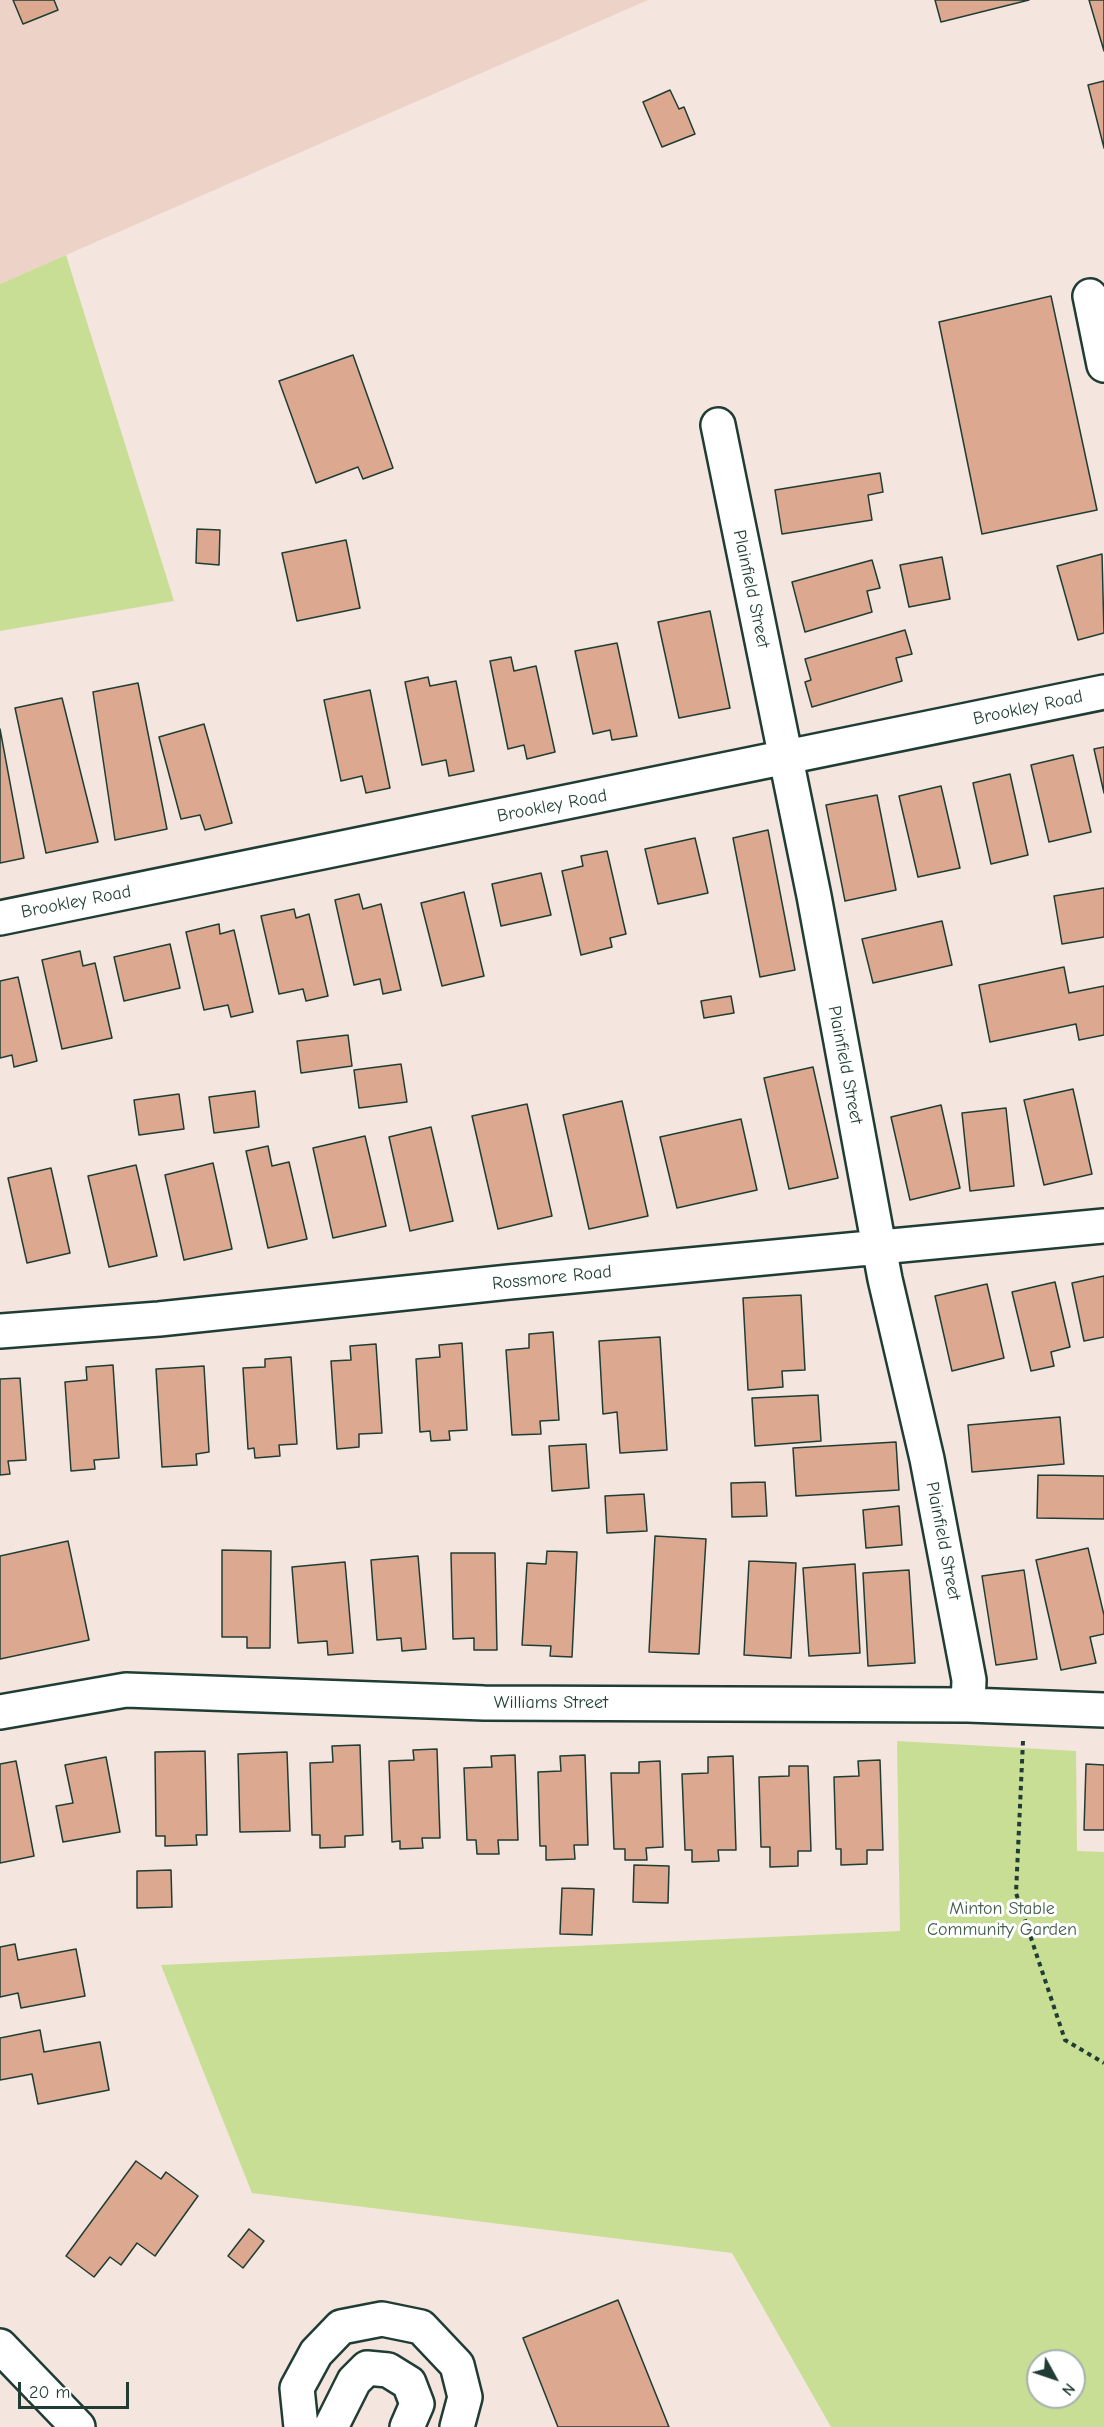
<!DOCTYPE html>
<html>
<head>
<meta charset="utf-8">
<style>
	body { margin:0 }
	#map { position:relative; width:1104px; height:2427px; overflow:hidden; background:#f4e5de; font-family:"Comic Neue",sans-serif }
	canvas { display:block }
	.north { position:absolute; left:1026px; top:2349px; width:60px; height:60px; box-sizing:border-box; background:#fff; border:2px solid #a5b1ae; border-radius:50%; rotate:130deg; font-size:16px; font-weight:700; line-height:24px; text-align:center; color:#1f3d34 }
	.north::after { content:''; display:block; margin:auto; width:21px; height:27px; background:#1f3d34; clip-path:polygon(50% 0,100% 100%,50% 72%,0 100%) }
	.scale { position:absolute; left:18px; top:2382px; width:111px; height:27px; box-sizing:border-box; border:3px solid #1f3d34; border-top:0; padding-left:8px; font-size:18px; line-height:21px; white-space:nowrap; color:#1f3d34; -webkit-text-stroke:4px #fff; paint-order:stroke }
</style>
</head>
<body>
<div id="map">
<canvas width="1104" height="2427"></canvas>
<div class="north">N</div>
<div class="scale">20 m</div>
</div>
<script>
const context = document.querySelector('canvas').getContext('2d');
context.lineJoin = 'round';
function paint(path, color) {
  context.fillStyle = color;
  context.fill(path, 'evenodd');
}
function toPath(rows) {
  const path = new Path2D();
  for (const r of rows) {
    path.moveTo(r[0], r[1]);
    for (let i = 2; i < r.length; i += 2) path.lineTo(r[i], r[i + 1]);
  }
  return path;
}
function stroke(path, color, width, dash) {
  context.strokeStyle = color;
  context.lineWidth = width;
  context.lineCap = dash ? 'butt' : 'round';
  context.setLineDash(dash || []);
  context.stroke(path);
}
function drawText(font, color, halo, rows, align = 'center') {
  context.font = font + ' "Comic Neue",sans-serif';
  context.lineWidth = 6;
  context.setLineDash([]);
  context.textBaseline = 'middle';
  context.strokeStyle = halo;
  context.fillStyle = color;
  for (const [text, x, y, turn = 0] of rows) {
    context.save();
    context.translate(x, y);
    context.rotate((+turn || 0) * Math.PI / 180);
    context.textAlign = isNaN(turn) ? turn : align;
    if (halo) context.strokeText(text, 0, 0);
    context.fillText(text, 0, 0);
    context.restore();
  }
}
paint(toPath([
	[0,0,648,0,0,284]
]), '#edd3c7');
paint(toPath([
	[66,255,174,601,0,631,0,284],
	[897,1741,1076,1751,1077,1851,1104,1852,1104,2427,831,2427,732,2253,252,2193,161,1965,900,1931],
	[1038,2361,1074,2361,1074,2397,1038,2397]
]), '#c8de94');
const building = toPath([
	[13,0,54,0,58,10,23,24,13,0],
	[935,0,1029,0,941,22,935,0],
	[1089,0,1104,0,1104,51,1089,0],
	[1104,81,1104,148,1088,85,1104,81],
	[670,90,679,109,684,107,695,134,662,147,643,102,670,90],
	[1051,296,1097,510,982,534,939,322,1051,296],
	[353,355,393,468,363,479,358,467,316,483,279,381,353,355],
	[880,473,883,492,868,495,872,520,782,534,775,490,880,473],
	[197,529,220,530,219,565,196,563,197,529],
	[346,540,360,608,297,621,282,553,346,540],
	[1102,554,1104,633,1078,640,1057,566,1102,554],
	[942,557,950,599,909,607,900,565,942,557],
	[872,560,880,588,867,591,872,612,805,632,792,582,872,560],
	[710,611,730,708,679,718,658,622,710,611],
	[905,630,912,654,896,658,902,681,812,707,805,682,811,680,805,659,905,630],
	[617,643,637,736,612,740,610,730,593,734,575,651,617,643],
	[511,657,514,671,536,666,555,752,527,759,524,745,508,749,490,661,511,657],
	[428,677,430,686,456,681,474,771,449,776,446,760,422,765,405,682,428,677],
	[138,683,167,829,115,840,93,692,138,683],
	[370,690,390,788,366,793,362,776,341,781,324,700,370,690],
	[62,698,98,842,46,853,15,708,62,698],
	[204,724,232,823,205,830,200,815,181,819,159,737,204,724],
	[0,729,24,858,0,863,0,729],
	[1104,747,1104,793,1094,749,1104,747],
	[1073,755,1091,832,1049,842,1031,765,1073,755],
	[1010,774,1028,855,991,864,973,783,1010,774],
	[941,786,960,868,918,877,899,796,941,786],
	[877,795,896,890,845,901,826,805,877,795],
	[768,830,795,970,760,977,733,838,768,830],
	[695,838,708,893,658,904,645,849,695,838],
	[607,851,626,934,610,938,612,947,581,955,562,871,583,866,581,856,607,851],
	[541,873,551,915,501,926,492,884,541,873],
	[1104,888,1104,937,1062,944,1054,896,1104,888],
	[464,892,484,976,442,986,421,903,464,892],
	[359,894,363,909,381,904,401,990,383,994,380,979,354,985,335,900,359,894],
	[294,909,296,918,309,914,328,996,306,1001,303,989,279,994,261,916,294,909],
	[942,921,952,965,873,983,862,939,942,921],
	[219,924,220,934,234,930,253,1012,231,1017,228,1005,204,1010,186,932,219,924],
	[170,944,180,988,124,1001,114,957,170,944],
	[80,951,83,966,95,963,112,1038,62,1049,42,960,80,951],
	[1064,967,1069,993,1104,986,1104,1035,1079,1040,1076,1024,990,1042,979,985,1064,967],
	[18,977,37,1061,14,1067,12,1055,0,1058,0,981,18,977],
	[731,996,734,1013,704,1018,701,1001,731,996],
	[348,1035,352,1066,301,1073,297,1041,348,1035],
	[401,1064,407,1102,359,1108,354,1070,401,1064],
	[813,1067,838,1178,789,1189,764,1078,813,1067],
	[1073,1089,1092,1174,1044,1185,1024,1100,1073,1089],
	[255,1091,259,1127,214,1133,209,1097,255,1091],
	[179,1094,184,1129,139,1135,134,1100,179,1094],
	[622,1101,648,1216,589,1229,563,1115,622,1101],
	[527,1104,552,1216,498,1229,472,1116,527,1104],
	[941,1105,960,1188,910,1200,891,1117,941,1105],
	[1006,1108,1014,1186,970,1191,962,1113,1006,1108],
	[741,1119,757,1190,677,1208,660,1137,741,1119],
	[431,1127,453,1221,410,1231,389,1137,431,1127],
	[365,1136,386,1226,333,1238,313,1148,365,1136],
	[268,1146,272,1166,289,1162,307,1239,268,1248,246,1151,268,1146],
	[213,1163,232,1249,184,1260,165,1175,213,1163],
	[136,1165,157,1256,109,1267,88,1176,136,1165],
	[51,1168,70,1253,27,1263,8,1178,51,1168],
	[1104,1276,1104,1337,1084,1341,1072,1283,1104,1276],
	[1055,1282,1070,1347,1051,1352,1054,1366,1031,1371,1012,1292,1055,1282],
	[987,1284,1004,1358,952,1371,935,1296,987,1284],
	[801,1295,805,1370,782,1371,783,1387,748,1390,743,1298,801,1295],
	[553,1332,559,1420,540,1421,541,1434,512,1435,506,1350,529,1348,529,1334,553,1332],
	[660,1337,667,1450,620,1453,617,1412,603,1414,599,1341,660,1337],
	[462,1343,467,1430,449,1431,450,1440,431,1441,430,1431,420,1432,416,1359,440,1357,439,1345,462,1343],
	[376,1344,382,1433,359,1434,359,1447,337,1449,331,1361,351,1360,350,1346,376,1344],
	[291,1357,297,1444,279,1445,280,1456,255,1458,254,1448,248,1449,243,1368,265,1367,265,1359,291,1357],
	[113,1365,119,1458,94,1460,95,1469,71,1471,65,1382,87,1380,86,1367,113,1365],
	[204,1366,209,1452,196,1454,197,1465,162,1467,156,1369,204,1366],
	[20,1378,26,1460,8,1461,10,1474,0,1475,0,1379,20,1378],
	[818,1395,821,1441,755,1446,752,1398,818,1395],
	[1060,1417,1064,1464,972,1472,968,1425,1060,1417],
	[896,1442,899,1490,796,1496,793,1448,896,1442],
	[586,1444,589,1488,552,1491,549,1446,586,1444],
	[1038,1475,1104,1476,1104,1519,1037,1518,1038,1475],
	[765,1482,767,1516,732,1517,731,1483,765,1482],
	[644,1494,647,1531,607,1533,605,1496,644,1494],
	[899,1506,902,1545,866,1548,863,1510,899,1506],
	[655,1536,706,1539,699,1654,649,1652,655,1536],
	[68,1541,89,1640,0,1659,0,1556,68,1541],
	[1088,1548,1104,1615,1104,1634,1090,1637,1096,1663,1061,1670,1036,1560,1088,1548],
	[222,1550,271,1551,270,1648,247,1648,247,1637,222,1637,222,1550],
	[547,1551,577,1552,572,1657,550,1656,551,1646,522,1645,527,1563,546,1564,547,1551],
	[451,1553,495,1553,497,1650,474,1650,474,1638,453,1639,451,1553],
	[418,1556,426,1649,402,1651,401,1638,377,1640,371,1560,418,1556],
	[749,1561,796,1563,791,1658,744,1655,749,1561],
	[345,1562,353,1653,328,1655,327,1641,298,1643,292,1567,345,1562],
	[855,1564,860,1653,809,1656,803,1568,855,1564],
	[909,1570,915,1663,868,1666,863,1573,909,1570],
	[1024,1570,1037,1659,996,1665,982,1576,1024,1570],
	[360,1745,363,1835,345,1836,345,1847,320,1848,320,1835,312,1835,310,1763,333,1762,332,1746,360,1745],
	[437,1749,440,1838,422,1838,423,1848,400,1849,400,1841,392,1842,389,1761,414,1760,413,1750,437,1749],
	[205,1751,207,1835,196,1835,197,1845,165,1846,165,1836,156,1836,155,1752,205,1751],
	[287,1752,290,1831,240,1832,238,1754,287,1752],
	[515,1755,518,1840,498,1840,499,1854,477,1854,476,1840,467,1840,464,1768,492,1767,491,1756,515,1755],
	[585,1755,588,1845,574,1845,575,1859,546,1860,546,1846,540,1846,538,1772,561,1771,560,1756,585,1755],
	[733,1756,736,1850,718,1850,719,1861,692,1862,692,1850,685,1850,682,1774,708,1773,708,1757,733,1756],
	[106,1757,120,1832,63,1842,56,1806,73,1803,65,1765,106,1757],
	[880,1760,883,1850,867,1850,867,1864,841,1865,841,1849,836,1849,834,1777,859,1776,858,1761,880,1760],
	[16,1761,34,1856,0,1863,0,1764,16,1761],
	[660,1761,663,1847,646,1848,647,1860,625,1860,625,1849,614,1849,611,1773,639,1773,639,1762,660,1761],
	[1086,1764,1104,1765,1104,1830,1084,1830,1086,1764],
	[789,1766,808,1766,811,1851,798,1851,798,1866,770,1867,770,1847,761,1847,759,1777,789,1776,789,1766],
	[634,1865,669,1866,668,1903,633,1902,634,1865],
	[171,1870,172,1907,137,1908,137,1871,171,1870],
	[562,1888,594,1889,592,1935,560,1934,562,1888],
	[15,1944,18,1960,76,1949,85,1996,21,2008,18,1993,0,1997,0,1947,15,1944],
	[40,2030,44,2052,100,2042,109,2090,38,2104,32,2074,0,2080,0,2038,40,2030],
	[136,2161,161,2179,166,2172,198,2196,155,2256,137,2243,121,2265,110,2257,94,2277,66,2256,136,2161],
	[249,2229,264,2241,243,2268,228,2256,249,2229],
	[618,2300,669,2427,558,2427,523,2338,618,2300]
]);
paint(building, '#dca990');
stroke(building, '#1f3d34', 1.5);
const minor = toPath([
	[1090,296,1104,365],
	[718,425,814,896,885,1279,927,1459,969,1680,968,1705],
	[0,918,1104,692],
	[0,1331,159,1319,509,1282,1104,1226],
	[0,1712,126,1690,484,1703,968,1705,1104,1710],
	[0,2346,78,2427],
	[301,2427,297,2388,316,2353,341,2327,382,2319,421,2327,457,2365,465,2397,457,2427],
	[331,2427,354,2381,367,2368,388,2370,409,2383,417,2404,407,2427]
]);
stroke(minor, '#1f3d34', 38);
stroke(toPath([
	[1023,1741,1016,1893,1065,2040,1104,2063]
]), '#1f3d34', 4, [4.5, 4.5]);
stroke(minor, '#fff', 33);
drawText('18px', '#1f3d34', '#fff', [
	["Plainfield Street",751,589,78],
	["Brookley Road",1028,708,-12],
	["Brookley Road",552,806,-11],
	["Brookley Road",76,902,-11],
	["Plainfield Street",845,1065,79],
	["Rossmore Road",552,1278,-6],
	["Plainfield Street",943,1541,79],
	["Williams Street",551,1703]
]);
drawText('18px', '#415d47', '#fff', [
	["Minton Stable",1002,1909],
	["Community Garden",1002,1930]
]);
</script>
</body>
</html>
